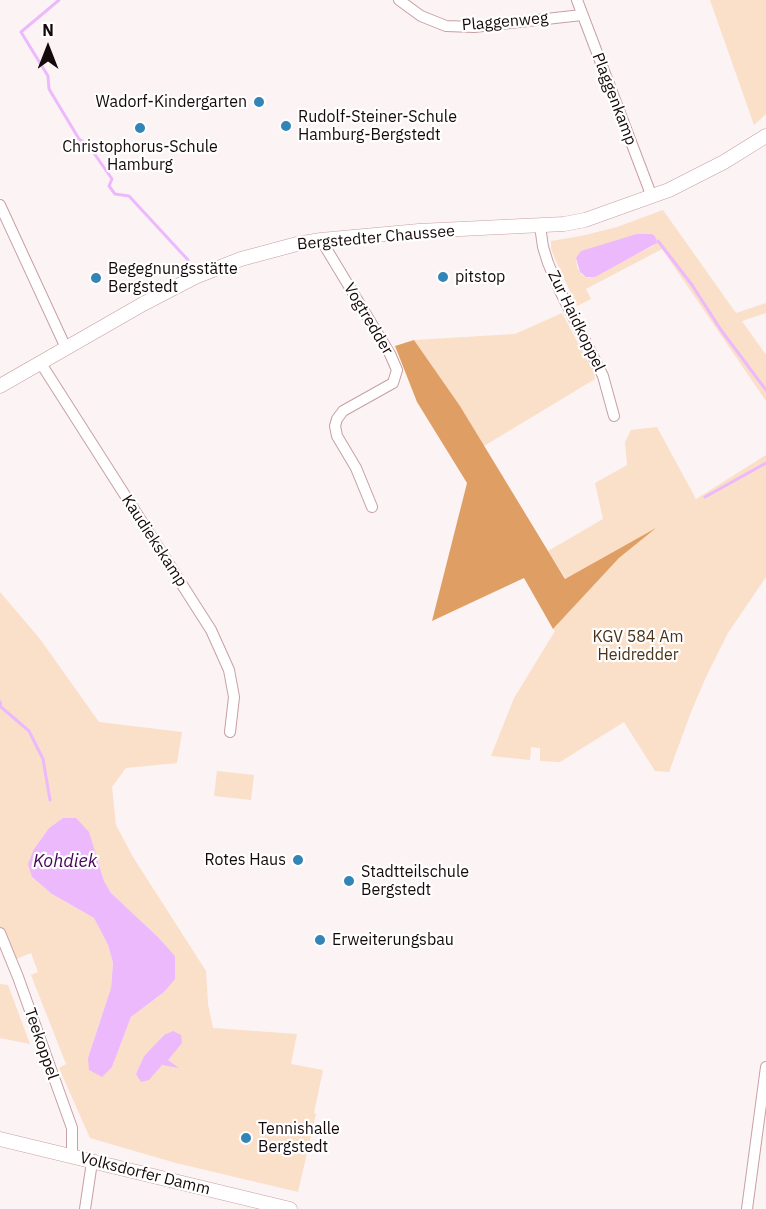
<!DOCTYPE html>
<html>
<head>
<meta charset="utf-8">
<style>
	body { margin:0 }
	#map { position:relative; width:766px; height:1209px; overflow:hidden; background:#fcf3f4; font-family:"IBM Plex Sans",sans-serif }
	canvas { display:block }
	.north { position:absolute; left:18px; top:18px; width:60px; height:60px; -webkit-text-stroke:4px #fff; paint-order:stroke; rotate:0deg; font-size:16px; font-weight:700; line-height:24px; text-align:center; color:#16090b }
	.north::after { content:''; display:block; margin:auto; width:21px; height:27px; background:#16090b; clip-path:polygon(50% 0,100% 100%,50% 72%,0 100%) }
</style>
</head>
<body>
<div id="map">
<canvas width="766" height="1209"></canvas>
<div class="north">N</div>
</div>
<script>
const context = document.querySelector('canvas').getContext('2d');
context.lineJoin = 'round';
function paint(path, color) {
  context.fillStyle = color;
  context.fill(path, 'evenodd');
}
function toPath(rows) {
  const path = new Path2D();
  for (const r of rows) {
    path.moveTo(r[0], r[1]);
    for (let i = 2; i < r.length; i += 2) path.lineTo(r[i], r[i + 1]);
  }
  return path;
}
function stroke(path, color, width, dash) {
  context.strokeStyle = color;
  context.lineWidth = width;
  context.lineCap = dash ? 'butt' : 'round';
  context.setLineDash(dash || []);
  context.stroke(path);
}
function drawText(font, color, halo, rows, align = 'center') {
  context.font = font + ' "IBM Plex Sans",sans-serif';
  context.lineWidth = 4.5;
  context.setLineDash([]);
  context.textBaseline = 'middle';
  context.strokeStyle = halo;
  context.fillStyle = color;
  for (const [text, x, y, turn = 0] of rows) {
    context.save();
    context.translate(x, y);
    context.rotate((+turn || 0) * Math.PI / 180);
    context.textAlign = isNaN(turn) ? turn : align;
    if (halo) context.strokeText(text, 0, 0);
    context.fillText(text, 0, 0);
    context.restore();
  }
}
paint(toPath([
	[710,0,766,0,766,114,754,125],
	[663,210,736,313,766,303,766,313,742,321,766,355,766,401,662,249,586,289,591,299,577,306,559,268,551,249,551,241,581,236,617,227],
	[655,245,589,278,582,275,577,267,576,258],
	[562,313,594,373,595,379,484,446,460,406,414,340,515,334],
	[657,427,696,499,766,455,766,577,728,633,706,677,691,712,669,772,655,771,624,722,560,762,540,761,540,748,531,747,530,760,491,756,514,698,555,631,553,629,619,558,652,531,566,579,548,551,603,519,595,483,627,465,625,442,631,430],
	[0,592,40,639,99,722,182,732,177,763,126,768,112,787,116,825,133,857,206,971,208,1004,213,1028,297,1034,291,1064,323,1070,314,1113,316,1114,298,1192,176,1163,90,1138,59,1068,66,1064,31,975,38,972,31,953,16,959,0,930],
	[63,818,98,860,104,881,111,893,158,937,175,956,164,992,131,1017,112,1067,88,1058,111,988,113,963,108,945,94,918,52,894,32,877,34,849,49,828],
	[164,1035,168,1060,177,1067,162,1065,136,1074,144,1056],
	[217,771,254,775,251,800,214,796],
	[0,984,8,985,30,1044,0,1038]
]), '#fadfc9');
paint(toPath([
	[414,340,460,406,565,579,656,528,619,558,553,629,524,578,432,621,467,483,417,402,395,346]
]), '#df9f64');
paint(toPath([
	[637,234,651,234,655,236,657,243,595,277,586,277,580,272,576,258,581,251],
	[63,818,76,818,89,832,104,881,111,893,158,937,175,956,175,979,164,992,131,1017,112,1067,102,1077,89,1070,88,1058,111,988,113,963,108,945,94,918,52,894,32,877,28,864,34,849,49,828],
	[173,1031,181,1035,182,1043,168,1060,179,1068,162,1065,149,1080,141,1082,136,1074,144,1056,164,1035]
]), '#ecb9fd');
stroke(toPath([
	[59,0,21,32,48,76,49,89,79,139,89,146,112,179,109,186,115,194,129,196,188,260],
	[658,241,692,285,721,330,766,390],
	[705,497,766,463],
	[0,702,1,707,29,731,43,759,50,800]
]), '#ecb9fd', 3);
const minor = toPath([
	[399,0,421,16,446,26,474,27,582,15],
	[577,0,652,197],
	[0,205,66,348],
	[540,226,543,247,548,263,560,291,603,376,614,416],
	[321,240,390,354,397,370,393,383,343,411,337,419,335,426,337,436,356,468,372,507],
	[40,362,211,630,229,670,234,697,230,732],
	[0,933,18,977,72,1128,72,1157],
	[85,1209,92,1162],
	[747,1209,766,1067]
]);
const major = toPath([
	[0,386,143,304,195,277,241,259,297,244,321,240,419,231,564,224,585,220,669,190,724,162,766,136],
	[0,1139,290,1209]
]);
stroke(minor, '#c79fa4', 12);
stroke(major, '#c79fa4', 15);
stroke(minor, '#fff', 10);
stroke(major, '#fff', 14);
for (const [x, y, r, color] of [
	[259,102,6,"#3385b6"],
	[286,126,6,"#3385b6"],
	[140,128,6,"#3385b6"],
	[443,277,6,"#3385b6"],
	[96,278,6,"#3385b6"],
	[298,860,6,"#3385b6"],
	[349,881,6,"#3385b6"],
	[320,940,6,"#3385b6"],
	[246,1138,6,"#3385b6"]
]) {
  const dot = new Path2D();
  dot.arc(x, y, r, 0, 2 * Math.PI);
  context.fillStyle = color;
  context.fill(dot);
  stroke(dot, '#fff', 2);
}
drawText('16px', '#16090b', '#fff', [
	["Plaggenweg",505,22,-5],
	["Plaggenkamp",614,99,69],
	["Bergstedter Chaussee",376,238,-5],
	["Vogtredder",368,319,59],
	["Zur Haidkoppel",576,321,64],
	["Kaudiekskamp",154,541,57],
	["Teekoppel",41,1044,71],
	["Volksdorfer Damm",145,1174,14]
]);
drawText('16px', '#16090b', '#fff', [
	["Wadorf-Kindergarten",247,102,"right"],
	["Rudolf-Steiner-Schule",298,117],
	["Hamburg-Bergstedt",298,135],
	["Christophorus-Schule",140,147,"center"],
	["Hamburg",140,165,"center"],
	["Begegnungsstätte",108,269],
	["Bergstedt",108,287],
	["pitstop",455,277],
	["Rotes Haus",286,860,"right"],
	["Stadtteilschule",361,872],
	["Bergstedt",361,890],
	["Erweiterungsbau",332,940],
	["Tennishalle",258,1129],
	["Bergstedt",258,1147]
], 'left');
drawText('16px', '#4c3117', '#fff', [
	["KGV 584 Am",638,637],
	["Heidredder",638,655]
]);
drawText('italic 18px', '#470458', '#fff', [
	["Kohdiek",65,862]
]);
</script>
</body>
</html>
